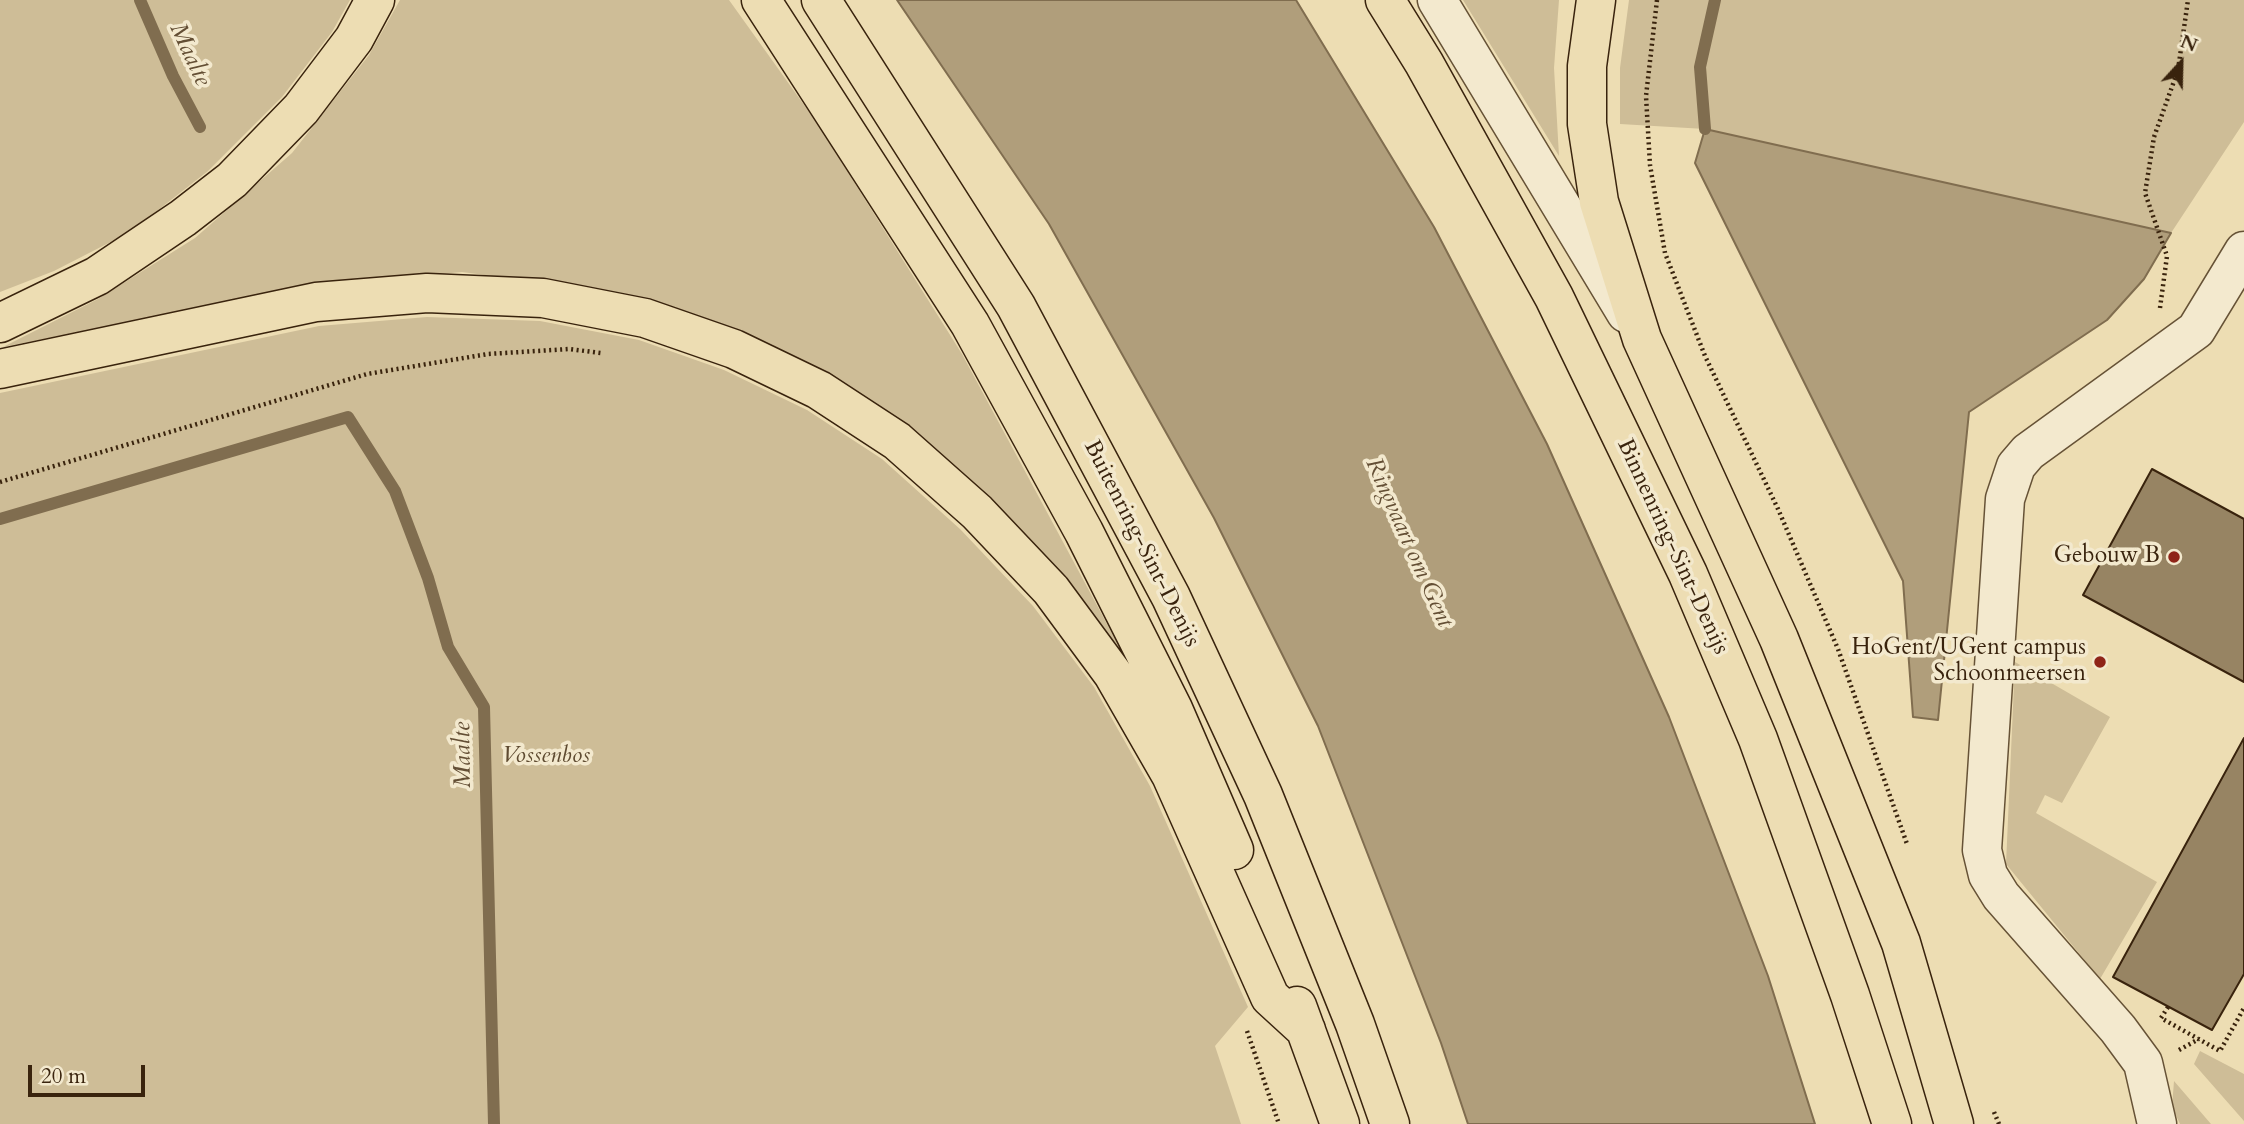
<!DOCTYPE html>
<html>
<head>
<meta charset="utf-8">
<style>
	body { margin:0 }
	#map { position:relative; width:2244px; height:1124px; overflow:hidden; background:#edddb3; font-family:Cardo,serif }
	canvas { display:block }
	.north { position:absolute; left:2146px; top:28px; width:70px; height:70px; -webkit-text-stroke:5px #f3e9ce; paint-order:stroke; rotate:22deg; font-size:19px; font-weight:700; line-height:28px; text-align:center; color:#39230d }
	.north::after { content:''; display:block; margin:auto; width:24px; height:32px; background:#39230d; clip-path:polygon(50% 0,100% 100%,50% 72%,0 100%) }
	.scale { position:absolute; left:28px; top:1065px; width:117px; height:32px; box-sizing:border-box; border:4px solid #39230d; border-top:0; padding-left:9px; font-size:21px; line-height:24px; white-space:nowrap; color:#39230d; -webkit-text-stroke:5px #f3e9ce; paint-order:stroke }
</style>
</head>
<body>
<div id="map">
<canvas width="2244" height="1124"></canvas>
<div class="north">N</div>
<div class="scale">20 m</div>
</div>
<script>
const context = document.querySelector('canvas').getContext('2d');
context.lineJoin = 'round';
function paint(path, color) {
  context.fillStyle = color;
  context.fill(path, 'evenodd');
}
function toPath(rows) {
  const path = new Path2D();
  for (const r of rows) {
    path.moveTo(r[0], r[1]);
    for (let i = 2; i < r.length; i += 2) path.lineTo(r[i], r[i + 1]);
  }
  return path;
}
function stroke(path, color, width, dash) {
  context.strokeStyle = color;
  context.lineWidth = width;
  context.lineCap = dash ? 'butt' : 'round';
  context.setLineDash(dash || []);
  context.stroke(path);
}
function drawText(font, color, halo, rows, align = 'center') {
  context.font = font + ' Cardo,serif';
  context.lineWidth = 7;
  context.setLineDash([]);
  context.textBaseline = 'middle';
  context.strokeStyle = halo;
  context.fillStyle = color;
  for (const [text, x, y, turn = 0] of rows) {
    context.save();
    context.translate(x, y);
    context.rotate((+turn || 0) * Math.PI / 180);
    context.textAlign = isNaN(turn) ? turn : align;
    if (halo) context.strokeText(text, 0, 0);
    context.fillText(text, 0, 0);
    context.restore();
  }
}
paint(toPath([
	[0,0,350,0,332,32,282,97,208,171,130,232,54,271,0,292],
	[400,0,729,0,817,123,962,354,1121,650,1025,537,930,444,827,373,735,333,606,291,462,272,311,286,3,347,98,299,195,238,292,153,369,55],
	[1463,0,1559,0,1554,68,1559,156],
	[1629,0,2244,0,2244,122,2171,233,1705,129,1620,124,1620,68],
	[427,317,540,321,639,340,724,370,807,410,882,459,960,529,1033,606,1094,687,1150,786,1248,1007,1215,1046,1241,1124,0,1124,0,393,319,326],
	[2015,662,2110,717,2062,803,2045,795,2036,813,2157,882,2100,979,2006,864],
	[2200,1051,2244,1074,2244,1121,2194,1064],
	[2174,1081,2211,1124,2180,1124,2172,1107]
]), '#cebd97');
const water = toPath([
	[897,0,1296,0,1434,227,1547,444,1669,717,1768,976,1815,1124,1468,1124,1441,1043,1318,726,1214,518,1049,224,897,0],
	[1705,129,2171,233,2144,279,2107,320,1969,412,1938,720,1913,717,1903,581,1695,163,1705,129]
]);
paint(water, '#b09e7b');
stroke(water, '#806d4f', 2);
stroke(toPath([
	[140,0,173,76,200,127],
	[1705,129,1700,67,1715,0],
	[0,519,348,417,395,491,428,578,448,647,484,707,494,1124]
]), '#806d4f', 12);
const building = toPath([
	[2152,469,2244,519,2244,682,2083,595,2152,469],
	[2244,738,2244,974,2212,1030,2113,977,2244,738]
]);
paint(building, '#978463');
stroke(building, '#39230d', 2);
const minor = toPath([
	[1437,0,1626,313],
	[2157,1124,2143,1063,2118,1029,2001,896,1988,875,1982,850,2005,499,2016,466,2028,452,2196,330,2244,251]
]);
const highway = toPath([
	[761,0,970,324,1084,532,1173,709,1234,850],
	[821,0,1016,306,1171,597,1263,795,1355,1024,1390,1124],
	[1385,0,1424,63,1554,297,1688,574,1758,739,1850,995,1892,1124],
	[1596,0,1587,66,1587,124,1599,202,1642,339,1779,639,1901,943,1954,1124],
	[0,323,97,276,183,218,232,180,301,109,354,39,375,0],
	[0,369,316,302,427,293,543,298,645,318,734,349,819,390,897,441,977,512,1051,590,1113,674,1171,775,1270,997,1306,1030],
	[1297,1006,1340,1124]
]);
stroke(minor, '#665236', 41);
stroke(highway, '#39230d', 41);
stroke(toPath([
	[1657,0,1646,96,1650,165,1665,253,1705,356,1778,509,1838,649,1907,844],
	[2160,308,2167,256,2145,193,2154,137,2178,70,2188,0],
	[0,482,367,374,488,354,569,349,601,353],
	[2168,1007,2161,1018,2220,1051,2244,1008],
	[1247,1031,1279,1124],
	[2179,1050,2199,1039],
	[1994,1112,1999,1124]
]), '#39230d', 4.5, [2, 3.5]);
stroke(minor, '#f3e9ce', 38);
stroke(highway, '#edddb3', 38);
for (const [x, y, r, color] of [
	[2174,557,7,"#8f2418"],
	[2100,662,7,"#8f2418"]
]) {
  const dot = new Path2D();
  dot.arc(x, y, r, 0, 2 * Math.PI);
  context.fillStyle = color;
  context.fill(dot);
  stroke(dot, '#f3e9ce', 2.5);
}
drawText('23px', '#39230d', '#f3e9ce', [
	["Buitenring-Sint-Denijs",1141,544,63],
	["Binnenring-Sint-Denijs",1672,547,65]
]);
drawText('23px', '#39230d', '#f3e9ce', [
	["Gebouw B",2160,557],
	["HoGent/UGent campus",2086,649],
	["Schoonmeersen",2086,675]
], 'right');
drawText('italic 23px', '#5e4a30', '#f3e9ce', [
	["Vossenbos",546,757]
]);
drawText('italic 24px', '#634e34', '#f3e9ce', [
	["Maalte",189,55,65],
	["Ringvaart om Gent",1408,543,66],
	["Maalte",464,755,-91]
]);
</script>
</body>
</html>
